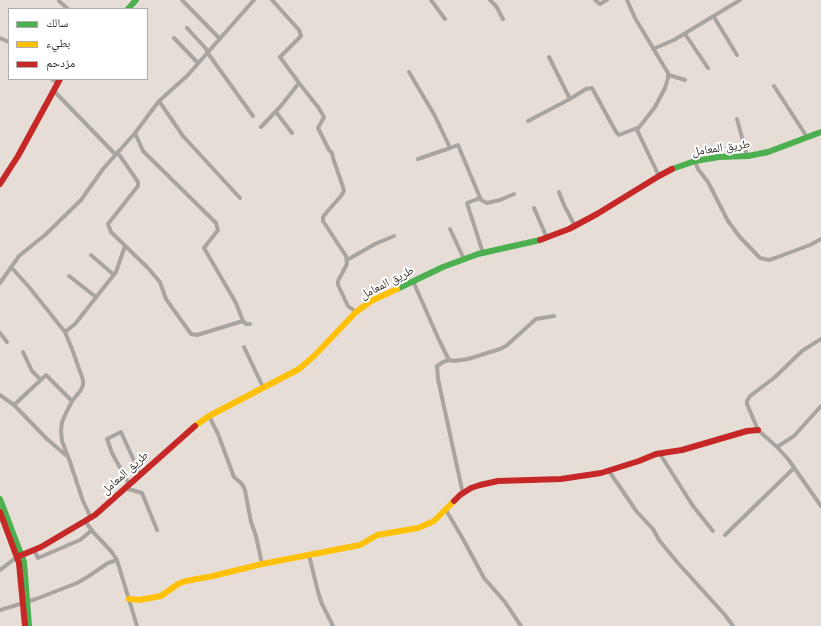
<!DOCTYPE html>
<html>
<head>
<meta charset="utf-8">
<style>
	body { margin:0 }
	#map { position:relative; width:821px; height:626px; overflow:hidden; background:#e6ded6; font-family:"Noto Sans","Noto Naskh Arabic",sans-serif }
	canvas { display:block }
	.legend { position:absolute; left:8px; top:8px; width:140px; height:72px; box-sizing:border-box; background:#fff; border:1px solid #afadab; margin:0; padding:5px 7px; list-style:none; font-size:12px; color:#38332d }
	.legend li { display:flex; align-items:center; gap:8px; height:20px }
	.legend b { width:20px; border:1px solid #afadab }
</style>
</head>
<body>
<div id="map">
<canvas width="821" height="626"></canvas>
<ul class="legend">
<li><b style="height:5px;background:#4caf50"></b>سالك</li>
<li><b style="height:5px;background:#ffc107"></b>بطيء</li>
<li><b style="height:5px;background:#c62828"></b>مزدحم</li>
</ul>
</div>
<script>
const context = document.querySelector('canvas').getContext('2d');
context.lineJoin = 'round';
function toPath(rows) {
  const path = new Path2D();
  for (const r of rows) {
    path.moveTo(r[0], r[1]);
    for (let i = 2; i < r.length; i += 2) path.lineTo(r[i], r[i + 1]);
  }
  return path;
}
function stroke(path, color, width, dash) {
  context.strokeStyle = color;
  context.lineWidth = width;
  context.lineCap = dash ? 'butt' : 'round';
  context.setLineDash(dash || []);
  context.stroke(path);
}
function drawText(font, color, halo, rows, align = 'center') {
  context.font = font + ' "Noto Sans","Noto Naskh Arabic",sans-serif';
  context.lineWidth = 4;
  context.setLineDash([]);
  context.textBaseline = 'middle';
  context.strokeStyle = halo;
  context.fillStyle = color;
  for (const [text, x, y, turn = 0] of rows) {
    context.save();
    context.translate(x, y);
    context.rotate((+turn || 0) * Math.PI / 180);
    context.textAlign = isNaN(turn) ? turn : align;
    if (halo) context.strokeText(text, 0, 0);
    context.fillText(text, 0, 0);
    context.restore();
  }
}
stroke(toPath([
	[182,0,220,39],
	[431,0,445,19],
	[490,0,496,6,503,19],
	[595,0,600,4,607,0],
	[627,0,635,18,668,73,668,78,665,88,655,107,637,130,659,176],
	[59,1,68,9],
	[714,17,737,55],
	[187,28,208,51],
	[685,34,708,68],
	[0,38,9,42],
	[174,38,198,63],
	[653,49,674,40,740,0],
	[207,52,253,116],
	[549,57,570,99,586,89,592,88,616,132,619,135,637,128],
	[409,72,435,116,450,148,458,145,481,200,487,203,500,200,514,194],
	[669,75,685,80],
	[52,79,58,83],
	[299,83,318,107,324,117,318,128,329,150,332,153,333,158,343,187,344,191,341,196,326,213,323,217,323,221,346,256,347,264,338,281,338,285,348,306,356,312],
	[774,86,807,137],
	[54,91,116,155],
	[159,101,183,136,240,198],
	[276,112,292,133],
	[737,119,747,156],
	[528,121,570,99],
	[261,127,280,107,299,83,280,57,301,36,299,30,272,0],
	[135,133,143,151,216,223,218,230,204,248,236,303,243,321,246,324,250,324],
	[118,153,138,182,138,186,108,224,111,232,148,268,160,282,166,299,191,334,197,335,243,321],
	[418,159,450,148],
	[695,161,698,169,708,182,728,221,739,236,760,258,769,260,775,258,810,245,821,239],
	[559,192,564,205,575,226],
	[480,198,467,203,483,253],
	[534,208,547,238],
	[450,229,464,259],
	[91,255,114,275],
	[347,260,375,244,394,236],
	[11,267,29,287,65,332,72,349,83,380,83,385,81,390,72,401,66,413,62,422,61,431,62,441,69,459,83,501,91,518],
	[69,276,96,297],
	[413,281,439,340,449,360],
	[0,283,19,256,45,235,81,200,103,169,135,133,159,101,187,76,254,0],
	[65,332,75,324,116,272,125,246],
	[0,333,7,342],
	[821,339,802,351,774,378,750,396,747,401,747,404,758,430,777,447,788,459,821,506],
	[244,347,263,387],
	[23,352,32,371,41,380],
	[0,395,14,405,47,439,68,457],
	[14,405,46,375,72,401],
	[209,416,218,434,234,477,242,484,245,490,251,522,256,536,262,564],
	[777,447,794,436,821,406],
	[660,454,693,506,713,531],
	[609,471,637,512,653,529,659,540,677,562,725,615,733,626],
	[129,484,112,453,107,439,121,432,140,474],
	[125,488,142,493,157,530],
	[463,494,438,379,437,366,443,362,449,360,454,361,468,359,500,349,506,346,536,319,554,316],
	[446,510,463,539,484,578,505,602,521,626],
	[85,521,93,532,111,551,117,560,137,626],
	[725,535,794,468],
	[34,550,38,558,80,540,92,530],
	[309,555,318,592,322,604,333,626],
	[0,570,17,557],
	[0,610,36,599,77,583,89,576,108,563,117,560]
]), '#a8a4a0', 4);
stroke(toPath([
	[128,9,136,0],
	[672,169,695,161,719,157,748,156,768,152,821,132],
	[397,289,443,267,478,254,540,240],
	[0,499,24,562,29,626]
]), '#4caf50', 6);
stroke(toPath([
	[195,426,209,416,299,369,314,356,356,312,371,301,397,289],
	[129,599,139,600,161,596,178,584,186,581,213,576,262,564,360,545,377,535,418,528,434,521,454,501]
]), '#ffc107', 6);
stroke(toPath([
	[0,184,18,156,60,79],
	[540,240,569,229,597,214,659,176,672,169],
	[454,501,460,495,471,488,480,485,498,481,561,479,601,473,639,461,656,454,682,450,747,431,758,430],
	[0,512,19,563,25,626],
	[17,557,41,547,95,515,195,426]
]), '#c62828', 6);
drawText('12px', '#38332d', '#fff', [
	["طريق المعامل",721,148,-8],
	["طريق المعامل",387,283,-27],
	["طريق المعامل",125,473,-42]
]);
</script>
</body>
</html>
